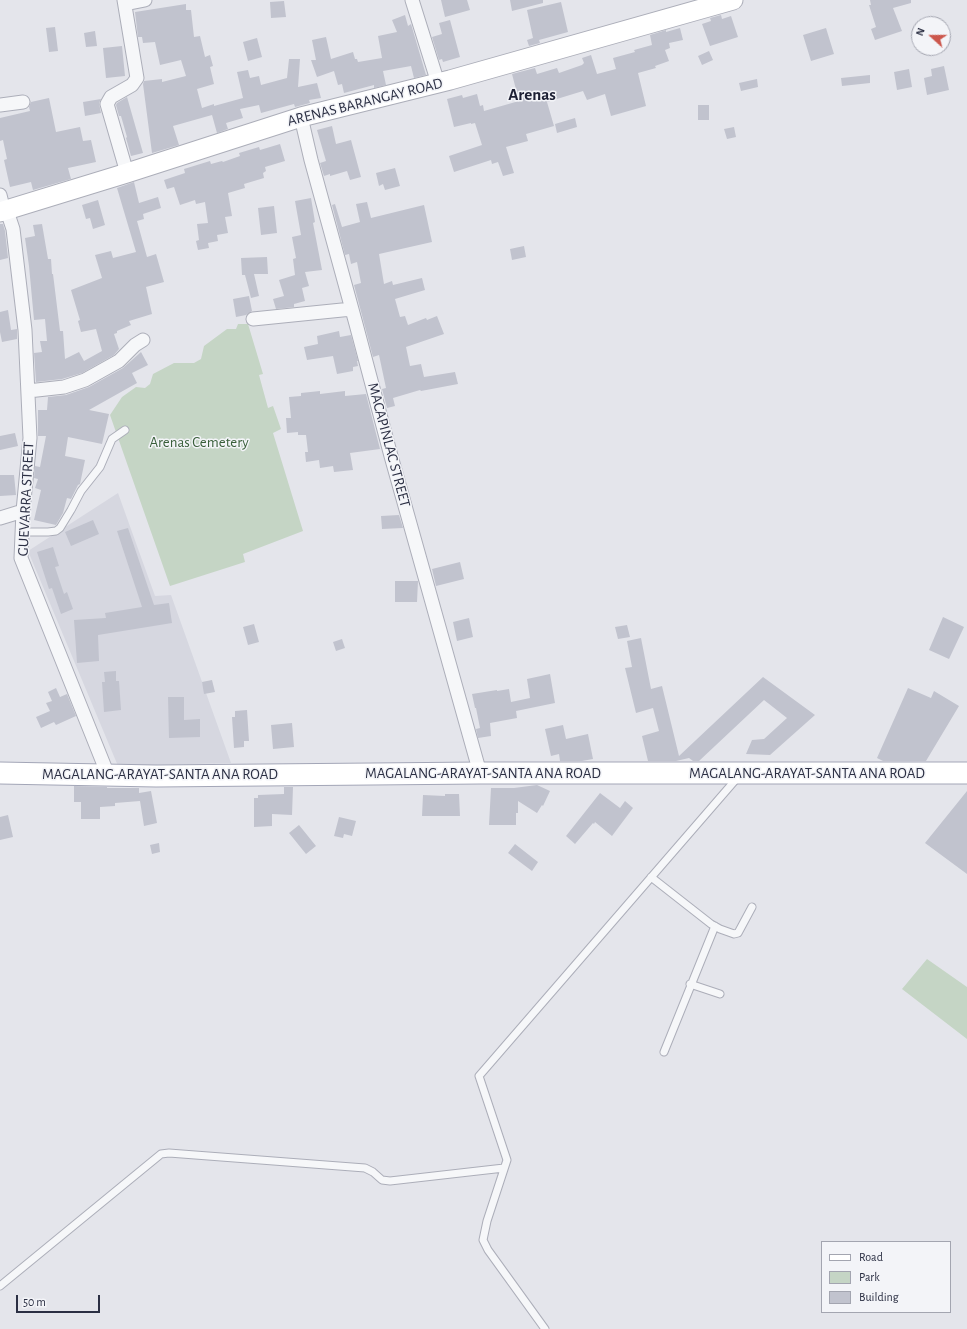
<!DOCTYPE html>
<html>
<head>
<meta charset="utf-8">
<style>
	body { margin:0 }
	#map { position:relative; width:967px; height:1329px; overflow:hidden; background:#e4e5eb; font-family:"Alegreya Sans",sans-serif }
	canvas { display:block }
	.legend { position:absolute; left:821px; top:1241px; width:130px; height:72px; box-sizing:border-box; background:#f3f4f8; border:1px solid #a3a5b0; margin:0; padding:5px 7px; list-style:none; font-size:12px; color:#2b2f43 }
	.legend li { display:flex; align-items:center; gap:8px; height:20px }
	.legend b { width:20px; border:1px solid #a3a5b0 }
	.north { position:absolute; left:911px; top:16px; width:40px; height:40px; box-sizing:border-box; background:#f3f4f8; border:1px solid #a3a5b0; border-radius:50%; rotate:291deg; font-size:11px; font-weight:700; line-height:16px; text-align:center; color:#2b2f43 }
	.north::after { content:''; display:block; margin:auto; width:14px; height:18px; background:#cc574d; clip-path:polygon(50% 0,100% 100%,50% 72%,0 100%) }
	.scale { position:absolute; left:16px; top:1295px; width:84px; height:18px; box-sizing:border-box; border:2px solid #2b2f43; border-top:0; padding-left:5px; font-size:12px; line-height:14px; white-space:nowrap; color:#2b2f43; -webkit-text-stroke:3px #f3f4f8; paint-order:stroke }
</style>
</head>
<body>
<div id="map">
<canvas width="967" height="1329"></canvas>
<ul class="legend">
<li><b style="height:5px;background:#fff"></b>Road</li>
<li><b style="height:11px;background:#c5d5c5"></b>Park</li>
<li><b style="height:11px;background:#c1c3ce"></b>Building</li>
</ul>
<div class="north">N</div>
<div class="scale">50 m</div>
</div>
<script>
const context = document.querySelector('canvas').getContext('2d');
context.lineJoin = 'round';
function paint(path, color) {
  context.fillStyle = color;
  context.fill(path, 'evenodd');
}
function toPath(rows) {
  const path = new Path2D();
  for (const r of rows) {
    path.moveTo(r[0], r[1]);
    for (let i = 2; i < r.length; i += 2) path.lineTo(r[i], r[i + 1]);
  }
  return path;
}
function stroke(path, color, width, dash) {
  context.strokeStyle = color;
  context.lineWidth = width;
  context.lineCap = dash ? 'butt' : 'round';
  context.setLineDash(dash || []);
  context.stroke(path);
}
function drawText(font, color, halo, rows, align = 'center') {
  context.font = font + ' "Alegreya Sans",sans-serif';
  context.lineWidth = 3;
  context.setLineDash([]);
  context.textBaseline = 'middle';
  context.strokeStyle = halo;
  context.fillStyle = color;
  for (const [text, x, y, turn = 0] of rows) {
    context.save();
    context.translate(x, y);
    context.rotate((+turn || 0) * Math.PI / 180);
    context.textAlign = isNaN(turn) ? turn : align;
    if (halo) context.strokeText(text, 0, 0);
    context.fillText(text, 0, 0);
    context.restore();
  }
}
paint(toPath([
	[118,493,155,596,171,595,231,763,118,766,28,551]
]), '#d6d7e0');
paint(toPath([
	[238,324,248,324,263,374,259,375,268,408,273,406,281,429,273,433,303,531,243,554,245,562,170,586,110,415,122,397,136,387,145,388,150,384,153,374,174,363,194,363,201,359,204,346,227,329,236,329],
	[927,959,967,987,967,1039,902,989]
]), '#c5d5c5');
paint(toPath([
	[441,0,467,0,470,10,445,17],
	[510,0,543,0,543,3,512,11],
	[870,0,911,0,911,3,893,8,902,31,875,40,871,29,876,27,869,5,871,5],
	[284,1,286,17,271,18,270,2],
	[561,2,568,32,539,40,540,43,529,46,527,40,533,38,527,10],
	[186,4,186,10,191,10,194,37,200,36,205,57,210,55,213,66,210,67,214,84,197,89,202,108,214,104,214,106,243,98,237,72,248,70,250,78,259,76,261,85,287,78,289,59,300,59,298,87,317,83,321,98,309,100,310,103,295,107,294,104,261,113,259,105,240,109,243,118,226,123,228,129,217,133,212,115,173,126,179,145,152,153,143,84,144,81,162,79,162,82,186,76,181,60,160,65,155,42,143,43,142,37,138,37,135,12],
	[405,15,408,26,411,24,426,75,414,78,411,66,383,71,386,85,374,88,374,85,344,93,342,84,338,85,334,71,317,77,311,60,316,60,312,40,326,37,331,59,353,52,355,59,357,59,358,62,382,58,378,36,397,32,392,20],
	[721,15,722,19,731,16,738,37,710,46,702,24,711,21,710,18],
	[450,20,460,57,443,62,442,59,439,60,432,37,442,34,439,23],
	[55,27,58,51,49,52,46,28],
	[680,28,683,40,669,43,670,48,665,50,669,61,655,66,656,68,638,73,646,106,611,116,605,94,587,100,583,91,547,102,554,126,526,134,528,141,506,147,514,173,503,176,498,162,492,164,491,160,454,172,449,156,482,145,475,123,471,124,471,123,454,127,447,99,462,95,463,98,477,94,480,106,483,105,484,111,519,101,512,74,535,68,537,74,557,68,559,73,582,65,584,63,582,58,591,55,597,74,616,69,613,58,635,52,634,50,652,45,650,35,666,30,666,32],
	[826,28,834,54,811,61,803,35],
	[95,31,97,46,86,47,84,33],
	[257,38,262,57,248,61,243,42],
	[122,46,125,76,106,78,103,48],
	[709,51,713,60,702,65,698,56],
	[944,66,949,90,927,95,924,78,932,76,931,69],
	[909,69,912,87,897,90,894,72],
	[870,75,870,83,842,86,841,78],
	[757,79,758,87,741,91,739,83],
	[127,97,143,153,131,156,126,138,127,137,121,116,119,116,116,105,117,103],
	[49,98,56,132,80,127,83,141,91,140,96,162,68,168,71,179,33,190,31,182,10,187,4,160,7,159,3,140,0,141,0,118,30,111,29,107,31,102],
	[101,99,99,103,101,113,85,116,83,102],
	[698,105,709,105,709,120,698,120],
	[575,118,577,127,557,133,555,124],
	[332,126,336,144,351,140,361,177,350,180,347,171,330,176,330,174,324,176,320,163,326,161,317,130],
	[734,127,736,137,727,139,724,129],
	[280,144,285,161,265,167,266,171,263,173,264,178,244,184,245,188,228,193,232,216,225,217,228,233,217,235,218,241,208,243,209,248,198,250,196,241,199,240,197,224,208,223,205,202,196,204,195,200,180,205,174,187,167,189,164,180,185,173,184,169,210,161,211,164,222,161,223,162,240,156,239,153,259,147,260,150],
	[395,168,400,186,385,190,383,184,379,186,376,173],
	[134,182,139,203,158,197,161,208,143,214,144,219,137,221,147,257,156,254,164,282,146,287,152,314,129,321,131,325,117,331,117,333,114,334,119,349,114,355,82,373,62,379,36,382,34,353,42,352,40,341,47,341,45,319,34,320,29,266,25,238,35,236,33,225,42,224,48,259,51,259,52,274,53,274,60,331,63,331,65,359,79,352,84,361,102,351,96,329,81,332,78,321,80,320,71,290,102,278,95,255,111,251,113,258,136,252,117,188],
	[311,198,315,222,313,223,322,270,305,272,309,286,302,288,305,301,294,304,294,307,276,309,273,299,284,296,279,280,295,275,293,259,296,258,292,237,301,235,295,201],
	[98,200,105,225,93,229,90,218,86,219,82,205],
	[367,202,371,218,424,205,432,242,379,254,384,284,392,281,393,285,422,278,425,290,395,299,400,317,405,316,408,325,426,318,427,320,437,316,444,334,406,347,410,366,421,364,424,377,455,372,458,384,421,391,420,390,393,398,395,406,387,408,382,389,386,388,379,355,373,357,354,285,361,283,357,262,351,264,349,254,345,255,332,205,335,204,342,227,360,222,356,204],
	[274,206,277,233,261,235,258,208],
	[0,224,3,224,5,231,8,258,0,260],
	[524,246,526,257,512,260,510,249],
	[267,257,268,274,254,274,259,296,251,298,245,275,242,275,241,258],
	[249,296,252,311,246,315,236,317,233,299],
	[8,310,11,330,17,329,17,339,2,342,0,332,0,312],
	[339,331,340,337,351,335,358,361,357,361,358,366,353,367,353,371,337,374,333,356,307,360,304,347,318,344,317,336],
	[141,352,148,365,132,373,137,383,89,410,109,414,102,444,68,437,65,456,85,460,80,484,78,485,71,499,67,498,63,513,56,525,34,520,41,490,35,488,38,479,34,478,35,466,40,467,46,436,38,436,38,410,47,410,48,397,66,395,89,387,123,368],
	[320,391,320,394,345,391,345,396,366,394,380,449,350,453,353,470,334,472,333,466,320,468,319,460,306,462,305,452,308,452,306,435,298,435,298,432,287,433,286,418,291,418,289,397,301,396,301,393],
	[15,433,18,446,0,450,0,436],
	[0,475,14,475,16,495,0,496],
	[399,515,403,528,382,529,381,516],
	[93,520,99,534,71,546,65,532],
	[128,528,154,605,169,603,172,623,98,635,99,661,77,663,74,620,106,618,105,613,142,607,117,531],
	[53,547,59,566,55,567,64,594,67,592,73,609,61,614,52,588,49,589,37,552],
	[460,562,464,579,436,586,432,569],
	[395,581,418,581,417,602,395,602],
	[943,617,964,627,949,659,929,650],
	[469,618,473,637,457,641,453,622],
	[254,624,259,642,248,645,243,627],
	[627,625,630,637,618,639,615,627],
	[641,638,651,689,662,686,679,756,763,677,815,715,770,755,746,754,752,740,764,739,787,718,764,700,699,761,693,761,689,758,676,761,648,761,642,736,659,731,653,708,636,713,625,668,632,667,627,641],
	[342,639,345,648,336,651,333,642],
	[116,671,116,681,119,681,121,710,104,712,102,682,105,682,104,672],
	[550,674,555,703,516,711,517,718,490,723,491,736,478,738,476,729,480,728,476,708,475,708,472,694,497,690,497,691,509,689,511,702,530,698,527,679],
	[212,680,215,692,204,694,202,682],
	[56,688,60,697,67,694,76,716,56,725,54,722,41,728,36,717,50,711,46,703,52,701,48,692],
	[908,688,931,698,934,691,959,706,926,761,883,761,877,758],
	[168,697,184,697,184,720,200,719,200,737,169,738],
	[247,710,249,741,244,741,244,747,234,748,232,717,235,717,235,711],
	[292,723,294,747,273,749,271,725],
	[563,725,566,739,588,734,593,759,582,761,560,761,559,754,551,756,545,729],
	[537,785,550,791,543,806,542,805,537,813,518,801,518,813,516,813,516,825,489,825,491,788,514,788],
	[74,786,107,787,107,788,139,788,139,793,151,791,157,823,144,826,140,801,115,803,115,806,100,807,100,819,81,819,81,802,74,802],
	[284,787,293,787,292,815,272,814,272,826,254,827,254,798,258,798,258,795,284,794],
	[967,791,967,874,925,843],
	[600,793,620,808,625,801,633,808,612,836,595,822,594,824,593,823,575,844,566,836],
	[445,794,459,794,460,816,422,816,423,795,445,796],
	[8,815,13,837,0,840,0,817],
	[339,817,356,821,352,836,344,834,343,838,334,836],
	[299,825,316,846,306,854,289,833],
	[159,843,160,852,152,854,150,845],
	[515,844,538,862,532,871,508,853]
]), '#c1c3ce');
const lane = toPath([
	[22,532,48,532,56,531,60,528,71,510,81,491,100,467,112,439,125,430],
	[651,877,711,924,720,929,734,934,738,933,752,907],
	[690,984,720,994],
	[664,1052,715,926],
	[0,1286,161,1154,169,1153,365,1168,373,1172,382,1180,390,1181,504,1168],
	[545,1329,488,1250,483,1240,487,1221,507,1160,479,1076,738,777]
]);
const street = toPath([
	[124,0,137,78,132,85,111,97,107,104,127,173],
	[412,0,438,83],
	[125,4,145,0],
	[0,105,23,102],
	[301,117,311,160,356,324,391,456,480,773],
	[0,195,4,211,9,217,13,229,25,330,30,438,23,511,21,558,108,775],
	[253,319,352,309],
	[28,391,64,387,85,380,119,361,135,345,143,340],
	[0,518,23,511]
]);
const secondary = toPath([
	[0,212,127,173,301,117,450,80,733,0]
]);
const primary = toPath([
	[0,773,156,776,480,773,967,773]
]);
stroke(lane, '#acaeb9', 9);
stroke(street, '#acaeb9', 15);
stroke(secondary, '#acaeb9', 21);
stroke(primary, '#a3a6b7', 23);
stroke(lane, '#f6f7f9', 7);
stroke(street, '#f6f7f9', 13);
stroke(secondary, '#fff', 19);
stroke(primary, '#fff', 21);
drawText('15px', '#2b2f43', '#f3f4f8', [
	["ARENAS BARANGAY ROAD",365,102,-14],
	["MACAPINLAC STREET",389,445,75],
	["GUEVARRA STREET",26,499,-87],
	["MAGALANG-ARAYAT-SANTA ANA ROAD",483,773],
	["MAGALANG-ARAYAT-SANTA ANA ROAD",807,773],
	["MAGALANG-ARAYAT-SANTA ANA ROAD",160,774]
]);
drawText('15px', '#395f3a', '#f3f4f8', [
	["Arenas Cemetery",199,442]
]);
drawText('bold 17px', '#1d2034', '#f3f4f8', [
	["Arenas",532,95]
]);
</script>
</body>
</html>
